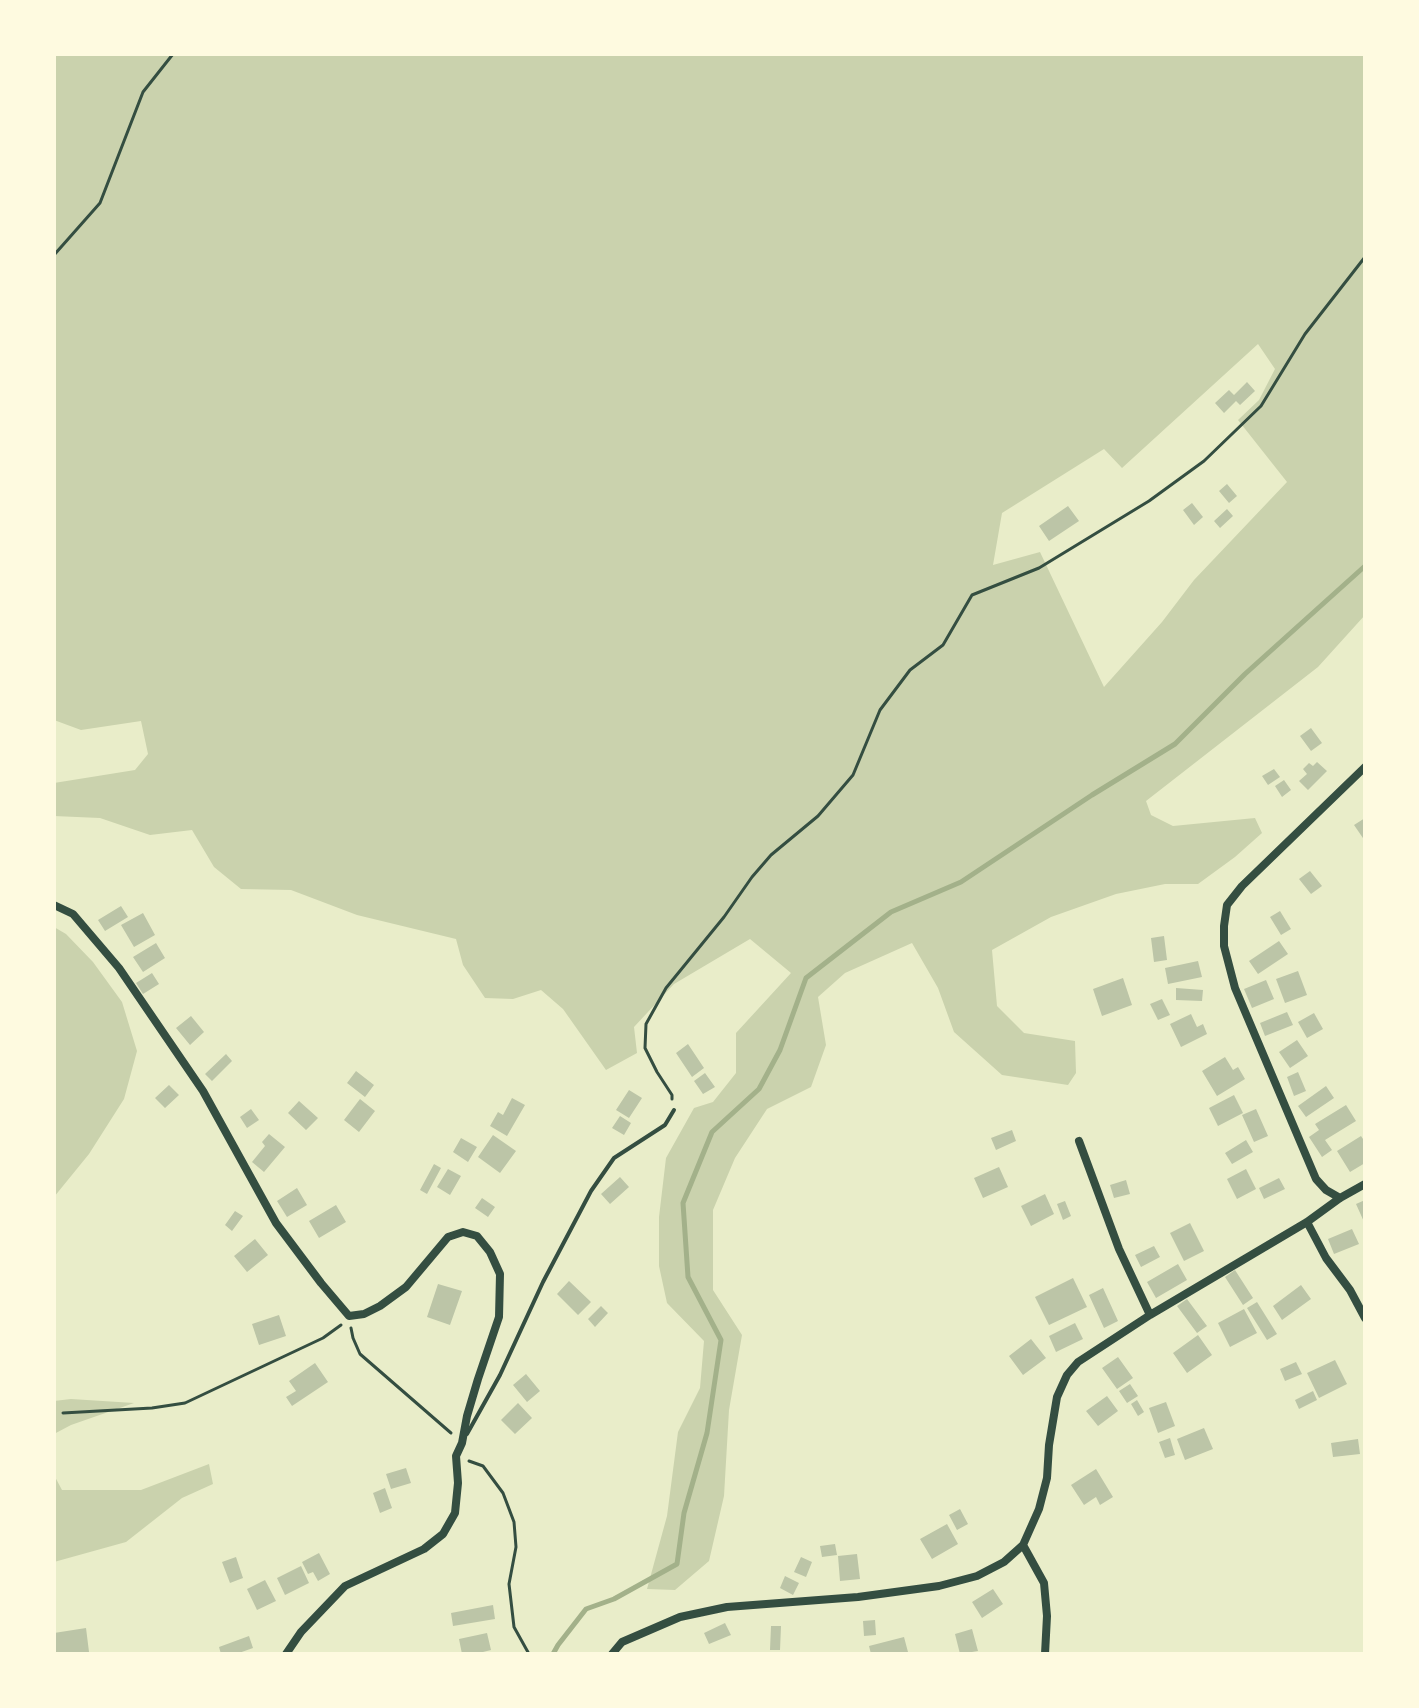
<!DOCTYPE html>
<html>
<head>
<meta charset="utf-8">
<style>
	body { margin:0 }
	#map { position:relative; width:1419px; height:1708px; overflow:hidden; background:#e9edc9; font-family:"Exo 2",sans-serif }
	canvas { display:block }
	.frame { position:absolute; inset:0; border:56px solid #fefae0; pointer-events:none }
</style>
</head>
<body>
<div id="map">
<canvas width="1419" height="1708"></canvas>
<div class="frame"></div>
</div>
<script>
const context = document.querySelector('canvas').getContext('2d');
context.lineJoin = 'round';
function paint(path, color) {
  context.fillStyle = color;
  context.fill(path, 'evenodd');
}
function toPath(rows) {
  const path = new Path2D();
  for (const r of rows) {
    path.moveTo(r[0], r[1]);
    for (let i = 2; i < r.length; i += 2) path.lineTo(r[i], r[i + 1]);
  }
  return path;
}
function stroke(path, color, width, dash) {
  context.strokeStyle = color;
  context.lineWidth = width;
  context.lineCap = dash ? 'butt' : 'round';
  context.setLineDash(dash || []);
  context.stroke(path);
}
paint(toPath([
	[54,54,1365,54,1365,615,1318,667,1146,801,1151,815,1173,826,1255,818,1262,833,1235,857,1198,884,1165,884,1116,894,1051,917,992,950,997,1006,1024,1033,1075,1041,1076,1073,1068,1085,1002,1075,954,1032,938,988,912,943,845,973,818,997,826,1045,811,1087,767,1109,735,1158,713,1210,713,1290,742,1335,729,1410,724,1496,709,1561,675,1590,647,1589,667,1516,678,1432,700,1388,704,1341,667,1303,659,1266,659,1217,666,1158,694,1108,713,1102,736,1073,736,1033,791,973,750,939,674,984,634,1027,637,1053,606,1070,563,1009,541,990,513,999,485,998,463,965,456,939,357,915,291,890,241,889,214,867,192,830,150,835,100,818,54,816,54,783,135,770,148,754,141,721,81,730,54,720],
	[1258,344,1275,369,1259,400,1238,420,1287,482,1194,580,1162,622,1104,687,1040,552,993,565,1002,513,1104,449,1122,468],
	[54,927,66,934,93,962,122,1002,137,1051,124,1099,89,1154,54,1197],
	[71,1399,134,1403,71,1425,54,1434,54,1401],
	[209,1464,213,1484,182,1498,126,1542,54,1562,54,1475,62,1490,141,1490]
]), '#cad2ad');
stroke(toPath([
	[553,1654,558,1645,586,1609,614,1599,677,1564,684,1513,707,1433,721,1340,688,1277,683,1203,712,1132,759,1089,780,1050,806,978,891,912,961,882,1092,795,1175,744,1245,674,1365,566]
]), '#a3b18a', 5);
paint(toPath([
	[1247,382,1255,391,1240,405,1236,401,1224,413,1215,403,1229,390,1234,395],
	[1227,484,1237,496,1229,503,1219,491],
	[1192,503,1203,517,1194,525,1183,510],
	[1068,506,1079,521,1049,541,1039,526],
	[1227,509,1233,516,1220,528,1214,521],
	[1311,728,1322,743,1311,751,1300,736],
	[1317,762,1327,771,1308,790,1299,781,1307,774,1303,769,1309,763,1313,766],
	[1274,769,1280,777,1268,785,1262,776],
	[1284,780,1291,790,1282,797,1275,786],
	[1365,818,1365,841,1354,825],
	[1310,871,1322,886,1311,894,1299,879],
	[121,906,128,917,105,931,98,920],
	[1280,911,1291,929,1281,935,1270,917],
	[143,913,155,935,134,947,121,925],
	[1164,936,1167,960,1154,962,1151,938],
	[1279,941,1288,954,1258,974,1249,961],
	[156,943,165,958,143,972,133,957],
	[1198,961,1202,977,1168,984,1165,968],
	[1298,971,1307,995,1285,1003,1276,979],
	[152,973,159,984,143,994,136,983],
	[1123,978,1132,1005,1102,1016,1093,989],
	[1266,980,1274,999,1252,1008,1244,989],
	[1176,988,1203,990,1202,1001,1176,1000],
	[1162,999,1170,1015,1158,1020,1150,1004],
	[1287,1012,1293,1025,1265,1036,1260,1023],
	[1314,1013,1323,1029,1307,1038,1298,1022],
	[1191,1014,1197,1027,1203,1024,1207,1034,1181,1047,1170,1024],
	[191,1016,204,1032,190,1045,176,1028],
	[1297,1040,1308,1056,1290,1068,1279,1052],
	[688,1044,704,1068,692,1077,676,1053],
	[226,1054,232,1061,212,1081,205,1074],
	[1225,1057,1233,1070,1238,1067,1245,1079,1217,1096,1202,1071],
	[356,1071,374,1085,365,1097,347,1083],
	[1298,1072,1306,1091,1294,1096,1287,1077],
	[705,1073,715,1087,703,1094,694,1081],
	[169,1085,179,1095,165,1108,155,1098],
	[1326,1086,1334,1098,1306,1117,1298,1106],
	[629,1090,642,1098,629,1118,616,1110],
	[1234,1095,1243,1113,1218,1126,1209,1108],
	[512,1098,525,1105,507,1136,490,1126,498,1112,503,1115],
	[360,1099,375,1111,359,1132,344,1120],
	[299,1101,318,1118,306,1130,288,1113],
	[1346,1105,1356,1121,1325,1140,1332,1150,1322,1157,1309,1137,1319,1130,1315,1124],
	[251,1109,259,1120,247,1128,240,1117],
	[1256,1109,1268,1136,1254,1142,1242,1115],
	[620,1116,631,1123,624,1135,612,1128],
	[1012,1130,1016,1141,996,1150,991,1138],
	[269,1134,285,1147,264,1172,252,1162,265,1146,262,1142],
	[493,1135,516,1151,500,1173,478,1157],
	[1361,1136,1365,1142,1365,1163,1350,1172,1337,1151],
	[461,1138,477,1147,468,1162,453,1152],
	[1246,1140,1253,1152,1232,1164,1225,1153],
	[434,1164,441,1168,427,1194,420,1190],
	[999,1167,1008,1187,983,1198,974,1178],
	[448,1169,461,1176,450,1195,437,1187],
	[1246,1169,1256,1189,1237,1199,1227,1179],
	[620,1177,629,1187,610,1204,601,1194],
	[1279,1178,1285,1189,1264,1199,1259,1188],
	[1126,1180,1130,1194,1114,1198,1110,1185],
	[297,1188,307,1205,287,1217,277,1201],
	[1045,1194,1054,1214,1031,1226,1021,1206],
	[482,1198,495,1207,488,1217,475,1208],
	[1365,1200,1365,1224,1356,1204],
	[1065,1201,1071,1216,1063,1220,1057,1204],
	[336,1205,346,1222,319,1238,309,1221],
	[235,1211,243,1216,232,1231,225,1225],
	[1190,1223,1204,1251,1184,1261,1170,1233],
	[1352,1229,1359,1244,1334,1254,1328,1239],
	[255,1239,268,1255,247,1272,234,1256],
	[1154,1246,1160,1257,1141,1267,1135,1255],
	[1178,1264,1187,1280,1156,1298,1147,1282],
	[1235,1270,1253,1298,1243,1305,1225,1277],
	[1073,1278,1087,1307,1049,1325,1035,1297],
	[569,1281,591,1302,578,1315,557,1294],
	[438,1284,462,1291,450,1325,427,1317],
	[1301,1285,1311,1299,1282,1320,1273,1306],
	[1103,1288,1118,1321,1104,1328,1089,1295],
	[1187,1299,1207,1326,1197,1333,1177,1306],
	[1257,1302,1277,1334,1267,1340,1247,1308],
	[601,1306,608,1313,595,1327,588,1319],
	[1244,1309,1257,1333,1230,1347,1218,1323],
	[279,1315,286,1336,259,1345,252,1324],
	[1075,1323,1083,1339,1056,1352,1049,1336],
	[1198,1335,1212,1355,1187,1373,1173,1353],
	[1031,1339,1046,1358,1023,1375,1009,1356],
	[1118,1357,1133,1378,1117,1389,1102,1368],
	[1335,1360,1347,1384,1319,1398,1307,1373],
	[1296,1362,1302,1374,1285,1381,1280,1369],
	[315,1363,328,1382,292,1406,286,1397,296,1391,289,1381],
	[526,1374,540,1391,527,1402,513,1385],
	[1130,1384,1138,1396,1127,1403,1119,1391],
	[1313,1391,1317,1400,1299,1409,1295,1400],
	[1107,1396,1118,1411,1098,1426,1086,1411],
	[1137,1400,1144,1412,1138,1416,1131,1404],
	[1166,1402,1175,1426,1158,1433,1149,1408],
	[518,1403,532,1418,515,1434,501,1420],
	[1204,1428,1213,1449,1185,1460,1177,1439],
	[1170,1438,1175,1455,1165,1458,1159,1442],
	[1358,1439,1360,1454,1333,1457,1331,1443],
	[406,1468,411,1483,391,1489,386,1474],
	[1096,1469,1113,1497,1100,1505,1096,1497,1084,1505,1071,1485],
	[385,1488,392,1508,380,1513,373,1493],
	[960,1509,968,1524,957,1530,949,1515],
	[947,1524,958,1544,932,1559,920,1539],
	[835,1544,837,1555,822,1557,820,1546],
	[319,1553,330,1574,318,1581,313,1572,308,1574,302,1562],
	[857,1554,860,1579,840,1581,838,1556],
	[236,1557,243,1578,230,1583,222,1562],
	[801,1557,812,1562,806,1577,794,1572],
	[301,1566,309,1583,285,1595,277,1578],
	[785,1576,799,1583,793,1595,780,1588],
	[265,1580,276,1601,257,1610,247,1589],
	[993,1589,1003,1604,982,1618,972,1602],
	[493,1605,495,1619,453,1626,451,1613],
	[875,1620,876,1635,864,1636,863,1621],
	[725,1623,731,1635,709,1644,704,1633],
	[771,1626,781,1626,780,1650,770,1650],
	[86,1628,89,1652,54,1654,54,1643,56,1643,54,1633],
	[972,1629,978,1651,960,1654,955,1634],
	[487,1633,491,1650,475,1654,462,1654,459,1639],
	[249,1636,253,1648,236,1654,221,1654,219,1647],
	[904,1637,908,1652,871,1654,869,1646]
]), '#bcc5a7');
stroke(toPath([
	[54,255,100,203,143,92,173,54],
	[672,1099,672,1095,657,1072,645,1048,646,1024,666,988,724,917,752,877,771,855,818,816,853,775,880,710,910,670,943,645,972,595,1039,568,1149,501,1204,461,1261,406,1305,334,1365,257],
	[351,1328,353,1338,360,1354,451,1433],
	[63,1413,152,1408,185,1403,323,1338,341,1325],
	[469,1461,483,1466,503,1493,514,1522,516,1547,509,1584,514,1627,529,1654]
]), '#344e41', 3);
stroke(toPath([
	[467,1434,500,1375,543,1282,591,1191,614,1158,665,1125,674,1110]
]), '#344e41', 4);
stroke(toPath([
	[54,905,73,914,119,968,203,1091,276,1223,321,1283,349,1316,364,1314,380,1306,406,1287,448,1237,463,1232,477,1236,490,1252,500,1274,499,1317,478,1379,467,1416,462,1443,456,1456,458,1483,455,1513,443,1534,424,1549,345,1586,301,1632,286,1654],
	[1079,1141,1119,1249,1150,1315],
	[1340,1198,1326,1190,1316,1179,1235,988,1224,946,1224,926,1227,905,1242,886,1365,767],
	[1307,1222,1326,1258,1350,1290,1365,1318],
	[1023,1545,1044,1583,1047,1616,1045,1654],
	[612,1654,622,1642,680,1617,727,1607,858,1597,939,1586,977,1576,1004,1562,1023,1545,1039,1509,1047,1478,1049,1445,1057,1397,1067,1375,1078,1362,1150,1315,1307,1222,1340,1198,1365,1184]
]), '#344e41', 8);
</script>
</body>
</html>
